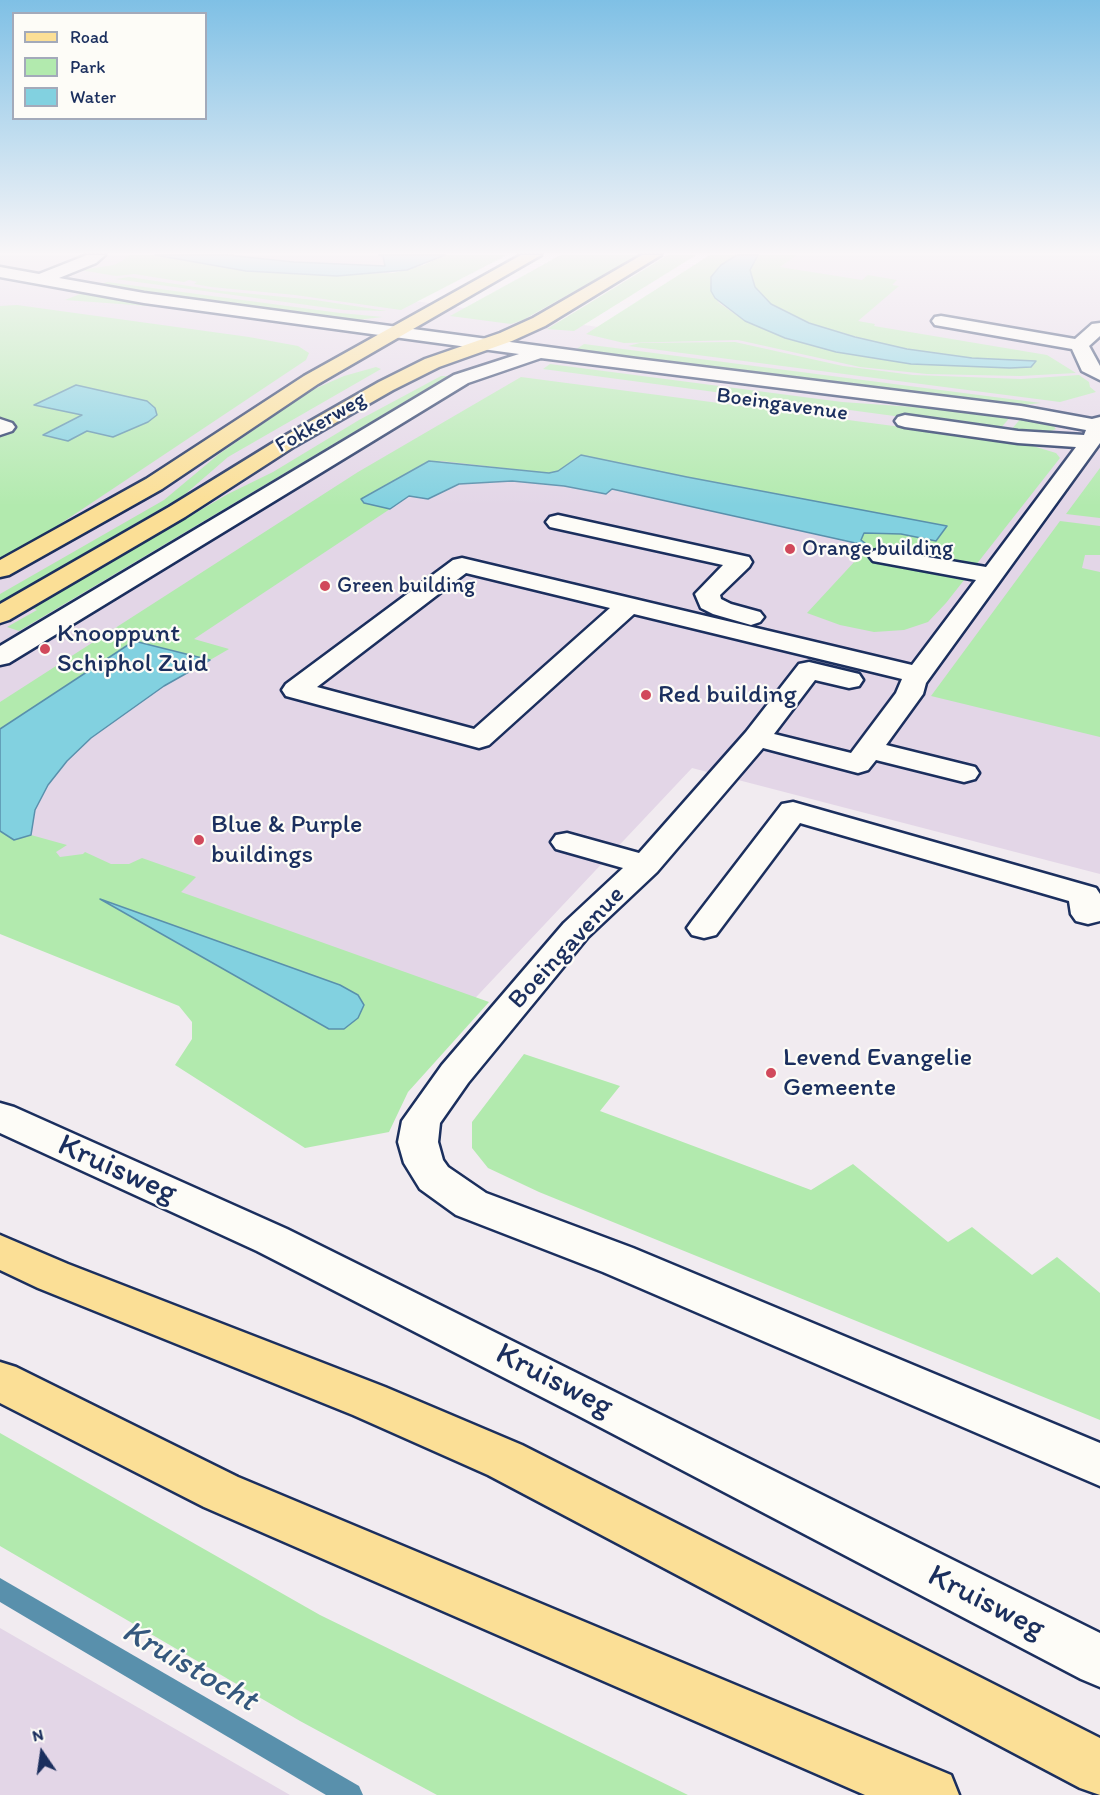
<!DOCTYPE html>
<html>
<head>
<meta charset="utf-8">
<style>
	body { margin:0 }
	#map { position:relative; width:1100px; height:1795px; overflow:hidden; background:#f1ebf0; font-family:Itim,sans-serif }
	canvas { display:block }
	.legend { position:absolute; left:12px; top:12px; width:195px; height:108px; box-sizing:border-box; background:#fdfcf7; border:2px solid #a3aaba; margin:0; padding:8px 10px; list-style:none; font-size:18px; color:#1b2f5e }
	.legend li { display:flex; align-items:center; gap:12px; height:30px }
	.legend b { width:30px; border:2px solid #a3aaba }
	.north { position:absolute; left:12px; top:1723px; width:60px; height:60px; -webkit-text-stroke:4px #fdfcf7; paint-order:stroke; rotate:347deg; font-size:16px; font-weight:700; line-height:24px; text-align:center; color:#1b2f5e }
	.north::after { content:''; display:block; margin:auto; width:21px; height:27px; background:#1b2f5e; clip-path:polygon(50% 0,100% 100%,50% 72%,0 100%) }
</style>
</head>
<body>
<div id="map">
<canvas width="1100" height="1795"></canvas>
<ul class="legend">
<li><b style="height:8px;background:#fbdf96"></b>Road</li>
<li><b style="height:16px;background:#b2eaae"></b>Park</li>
<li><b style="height:16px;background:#82d1e0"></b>Water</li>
</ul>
<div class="north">N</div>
</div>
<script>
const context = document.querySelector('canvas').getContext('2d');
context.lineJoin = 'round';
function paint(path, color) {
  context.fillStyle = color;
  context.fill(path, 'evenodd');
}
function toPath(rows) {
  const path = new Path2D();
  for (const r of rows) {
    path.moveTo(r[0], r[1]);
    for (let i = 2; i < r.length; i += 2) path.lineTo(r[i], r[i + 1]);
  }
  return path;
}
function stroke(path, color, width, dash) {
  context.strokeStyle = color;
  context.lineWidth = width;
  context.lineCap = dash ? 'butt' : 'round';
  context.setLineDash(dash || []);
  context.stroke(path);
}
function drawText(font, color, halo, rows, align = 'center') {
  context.font = font + ' Itim,sans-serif';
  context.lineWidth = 4.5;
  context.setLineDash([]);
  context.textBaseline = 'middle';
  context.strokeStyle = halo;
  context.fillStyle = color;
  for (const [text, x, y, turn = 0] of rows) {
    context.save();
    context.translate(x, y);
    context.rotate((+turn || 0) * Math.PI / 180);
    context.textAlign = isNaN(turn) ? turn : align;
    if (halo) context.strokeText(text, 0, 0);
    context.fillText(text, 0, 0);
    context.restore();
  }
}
paint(toPath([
	[0,255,426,255,351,292,627,331,745,255,1100,255,1100,874,692,768,463,1011,0,884],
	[0,1628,290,1795,0,1795]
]), '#e3d6e7');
paint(toPath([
	[129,255,156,255,208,265,307,275,393,273,424,265,445,255,507,255,401,310,295,295,211,287,194,284,197,282,189,280,184,282,134,274,116,276,80,270,114,265,122,261],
	[561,255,639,255,523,320,511,324,450,316],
	[668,255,696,255,574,331,547,329],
	[710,255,737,255,721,265,711,291,719,303,745,321,785,338,836,352,911,364,1035,361,972,358,907,349,870,341,809,323,771,304,755,287,750,270,758,255,797,255,780,267,862,280,868,275,897,280,892,285,899,286,858,321,875,324,874,326,1047,355,1076,373,1020,376,927,374,860,367,738,340,624,343,586,334],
	[129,277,222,291,315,300,387,311,344,310,115,279],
	[107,282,340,313,383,317,357,320,328,319,96,287],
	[85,292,167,304,162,307,65,300],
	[17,305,249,337,298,346,309,353,306,360,45,534,0,559,0,306],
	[735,342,843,366,913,375,1021,379,1079,375,1089,382,1090,387,1096,392,1060,402,628,346,640,343],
	[584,344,1041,403,1022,405,1018,408,575,350],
	[550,364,842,402,1013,414,999,430,543,369],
	[376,367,381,369,228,457,183,496,0,602,0,594,164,500,219,454,312,390,344,376],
	[441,376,448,376,19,631,7,627,37,610,33,608,228,494,273,472,359,420],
	[521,377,985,438,1033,446,1056,453,1060,458,946,603,928,622,904,630,874,632,840,625,807,613,869,546,861,540,864,533,901,534,936,541,687,477,581,455,558,471,549,473,441,461,364,503,390,509,194,639,229,649,210,660,134,641,0,729,0,702,358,472],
	[1023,416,1050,422,1056,429,1043,434,1010,431],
	[1100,468,1100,518,1066,514],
	[1060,521,1100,526,1100,555,1085,555,1082,568,1100,572,1100,737,931,696],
	[0,831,14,840,31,835,67,845,56,852,60,857,83,854,85,852,111,864,129,864,142,858,196,877,181,892,489,1002,408,1092,389,1132,305,1148,175,1065,192,1039,192,1022,179,1006,0,934],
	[524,1054,620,1086,600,1111,811,1190,853,1164,948,1242,972,1227,1032,1275,1057,1257,1100,1293,1100,1420,539,1192,488,1168,472,1148,472,1122],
	[0,1433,320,1615,688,1795,437,1795,300,1721,0,1546]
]), '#b2eaae');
const water = toPath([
	[155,255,227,255,294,262,385,266,383,256,379,255,445,255,407,270,337,276,246,271,155,255],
	[737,255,758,255,750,270,755,287,771,304,809,323,855,337,907,349,972,358,1036,361,1031,367,1010,368,911,364,836,352,785,338,745,321,715,298,711,291,711,277,721,265,737,255],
	[76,385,147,401,155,408,157,415,148,422,113,437,87,431,68,441,43,435,82,415,34,405,76,385],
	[581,455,687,477,947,526,936,541,901,534,864,533,861,540,869,546,612,489,606,494,564,486,512,481,459,484,428,499,409,496,390,509,364,503,361,499,429,461,549,473,558,471,581,455],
	[134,641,210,660,164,686,91,738,67,761,48,785,35,810,31,835,14,840,0,831,0,729,134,641],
	[100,899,340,985,358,995,364,1005,358,1018,344,1029,329,1029,100,899]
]);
paint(water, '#82d1e0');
stroke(water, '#5990ac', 1.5);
paint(toPath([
	[0,1578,359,1786,363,1795,326,1795,0,1602,0,1578]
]), '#5990ac');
const minor = toPath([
	[87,255,105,255,96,263,59,278,144,293,637,359,1021,406,1092,419,1100,417,1100,443,926,683,923,694,886,745,975,767,979,773,975,779,964,782,876,760,868,770,858,773,763,748,657,872,588,937,468,1083,440,1123,438,1142,443,1160,448,1167,486,1193,633,1248,1100,1443,1100,1486,603,1272,456,1215,420,1189,404,1163,398,1142,402,1121,442,1065,564,923,623,868,556,849,551,842,556,835,567,833,639,853,746,732,799,664,809,662,859,674,863,680,859,686,849,688,815,680,774,734,851,753,896,693,902,679,634,614,489,745,479,748,286,696,282,690,286,684,453,560,462,558,912,665,976,580,873,561,869,556,873,551,881,549,986,567,1076,447,1018,443,905,427,898,425,895,421,898,417,905,415,1018,431,1084,435,1086,430,1021,418,541,358,468,383,9,663,0,665,0,646,454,375,519,354,144,303,0,277,0,267,39,274,87,255],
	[466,573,610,608,474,729,317,687,466,573],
	[941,316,1075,339,1092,324,1100,323,1100,336,1089,346,1100,366,1100,380,1082,371,1072,349,935,325,932,321,935,317,941,316],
	[0,419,12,423,15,427,12,431,0,435,0,419],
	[558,515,749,557,752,562,749,567,720,595,721,599,731,604,760,612,764,617,760,622,751,625,713,614,701,608,695,594,723,565,550,527,546,522,550,517,558,515],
	[793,802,1096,888,1100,894,1100,921,1088,924,1076,921,1071,914,1069,901,800,823,716,935,704,938,692,935,687,928,692,921,782,804,793,802],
	[0,1103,14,1107,287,1229,1100,1633,1100,1687,1081,1679,577,1415,257,1251,0,1133,0,1103]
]);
const major = toPath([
	[521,255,541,255,318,384,162,489,9,575,0,577,0,560,146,479,304,376,521,255],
	[642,255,661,255,545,326,512,341,439,367,393,390,295,446,185,517,9,620,0,623,0,604,169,507,281,438,379,382,425,359,500,333,533,318,642,255],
	[0,1235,68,1264,385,1387,522,1445,1100,1738,1100,1795,1080,1788,488,1475,353,1415,38,1288,0,1270,0,1235],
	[0,1362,16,1367,238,1477,951,1775,959,1795,865,1795,204,1507,0,1403,0,1362]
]);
stroke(minor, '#1b2f5e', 5);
stroke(major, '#1b2f5e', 5);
paint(minor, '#fdfcf7');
paint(major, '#fbdf96');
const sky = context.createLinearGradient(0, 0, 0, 506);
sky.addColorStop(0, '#7fc0e5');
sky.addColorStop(0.5, '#f9f6f8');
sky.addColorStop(1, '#f9f6f800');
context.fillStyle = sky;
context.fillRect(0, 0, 1100, 506);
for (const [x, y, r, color] of [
	[790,549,6,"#d1495b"],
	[325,586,6,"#d1495b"],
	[45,649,6,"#d1495b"],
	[646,695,6,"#d1495b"],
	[199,840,6,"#d1495b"],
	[771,1073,6,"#d1495b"]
]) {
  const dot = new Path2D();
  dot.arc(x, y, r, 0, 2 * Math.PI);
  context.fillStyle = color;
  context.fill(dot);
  stroke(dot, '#fdfcf7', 2);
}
drawText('22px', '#1b2f5e', '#fdfcf7', [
	["Boeingavenue",782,405,8],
	["Fokkerweg",321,423,-30]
]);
drawText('22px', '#1b2f5e', '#fdfcf7', [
	["Orange building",802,549],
	["Green building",337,586]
], 'left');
drawText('26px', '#1b2f5e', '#fdfcf7', [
	["Knooppunt",57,634],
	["Schiphol Zuid",57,664],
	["Red building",658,695],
	["Blue & Purple",211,825],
	["buildings",211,855],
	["Levend Evangelie",783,1058],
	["Gemeente",783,1088]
], 'left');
drawText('26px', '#1b2f5e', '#fdfcf7', [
	["Boeingavenue",567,948,-47]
]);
drawText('32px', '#1b2f5e', '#fdfcf7', [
	["Kruisweg",117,1170,24],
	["Kruisweg",554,1381,27],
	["Kruisweg",986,1603,27]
]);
drawText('italic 33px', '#35587e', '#fdfcf7', [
	["Kruistocht",189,1667,30]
]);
</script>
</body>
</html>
